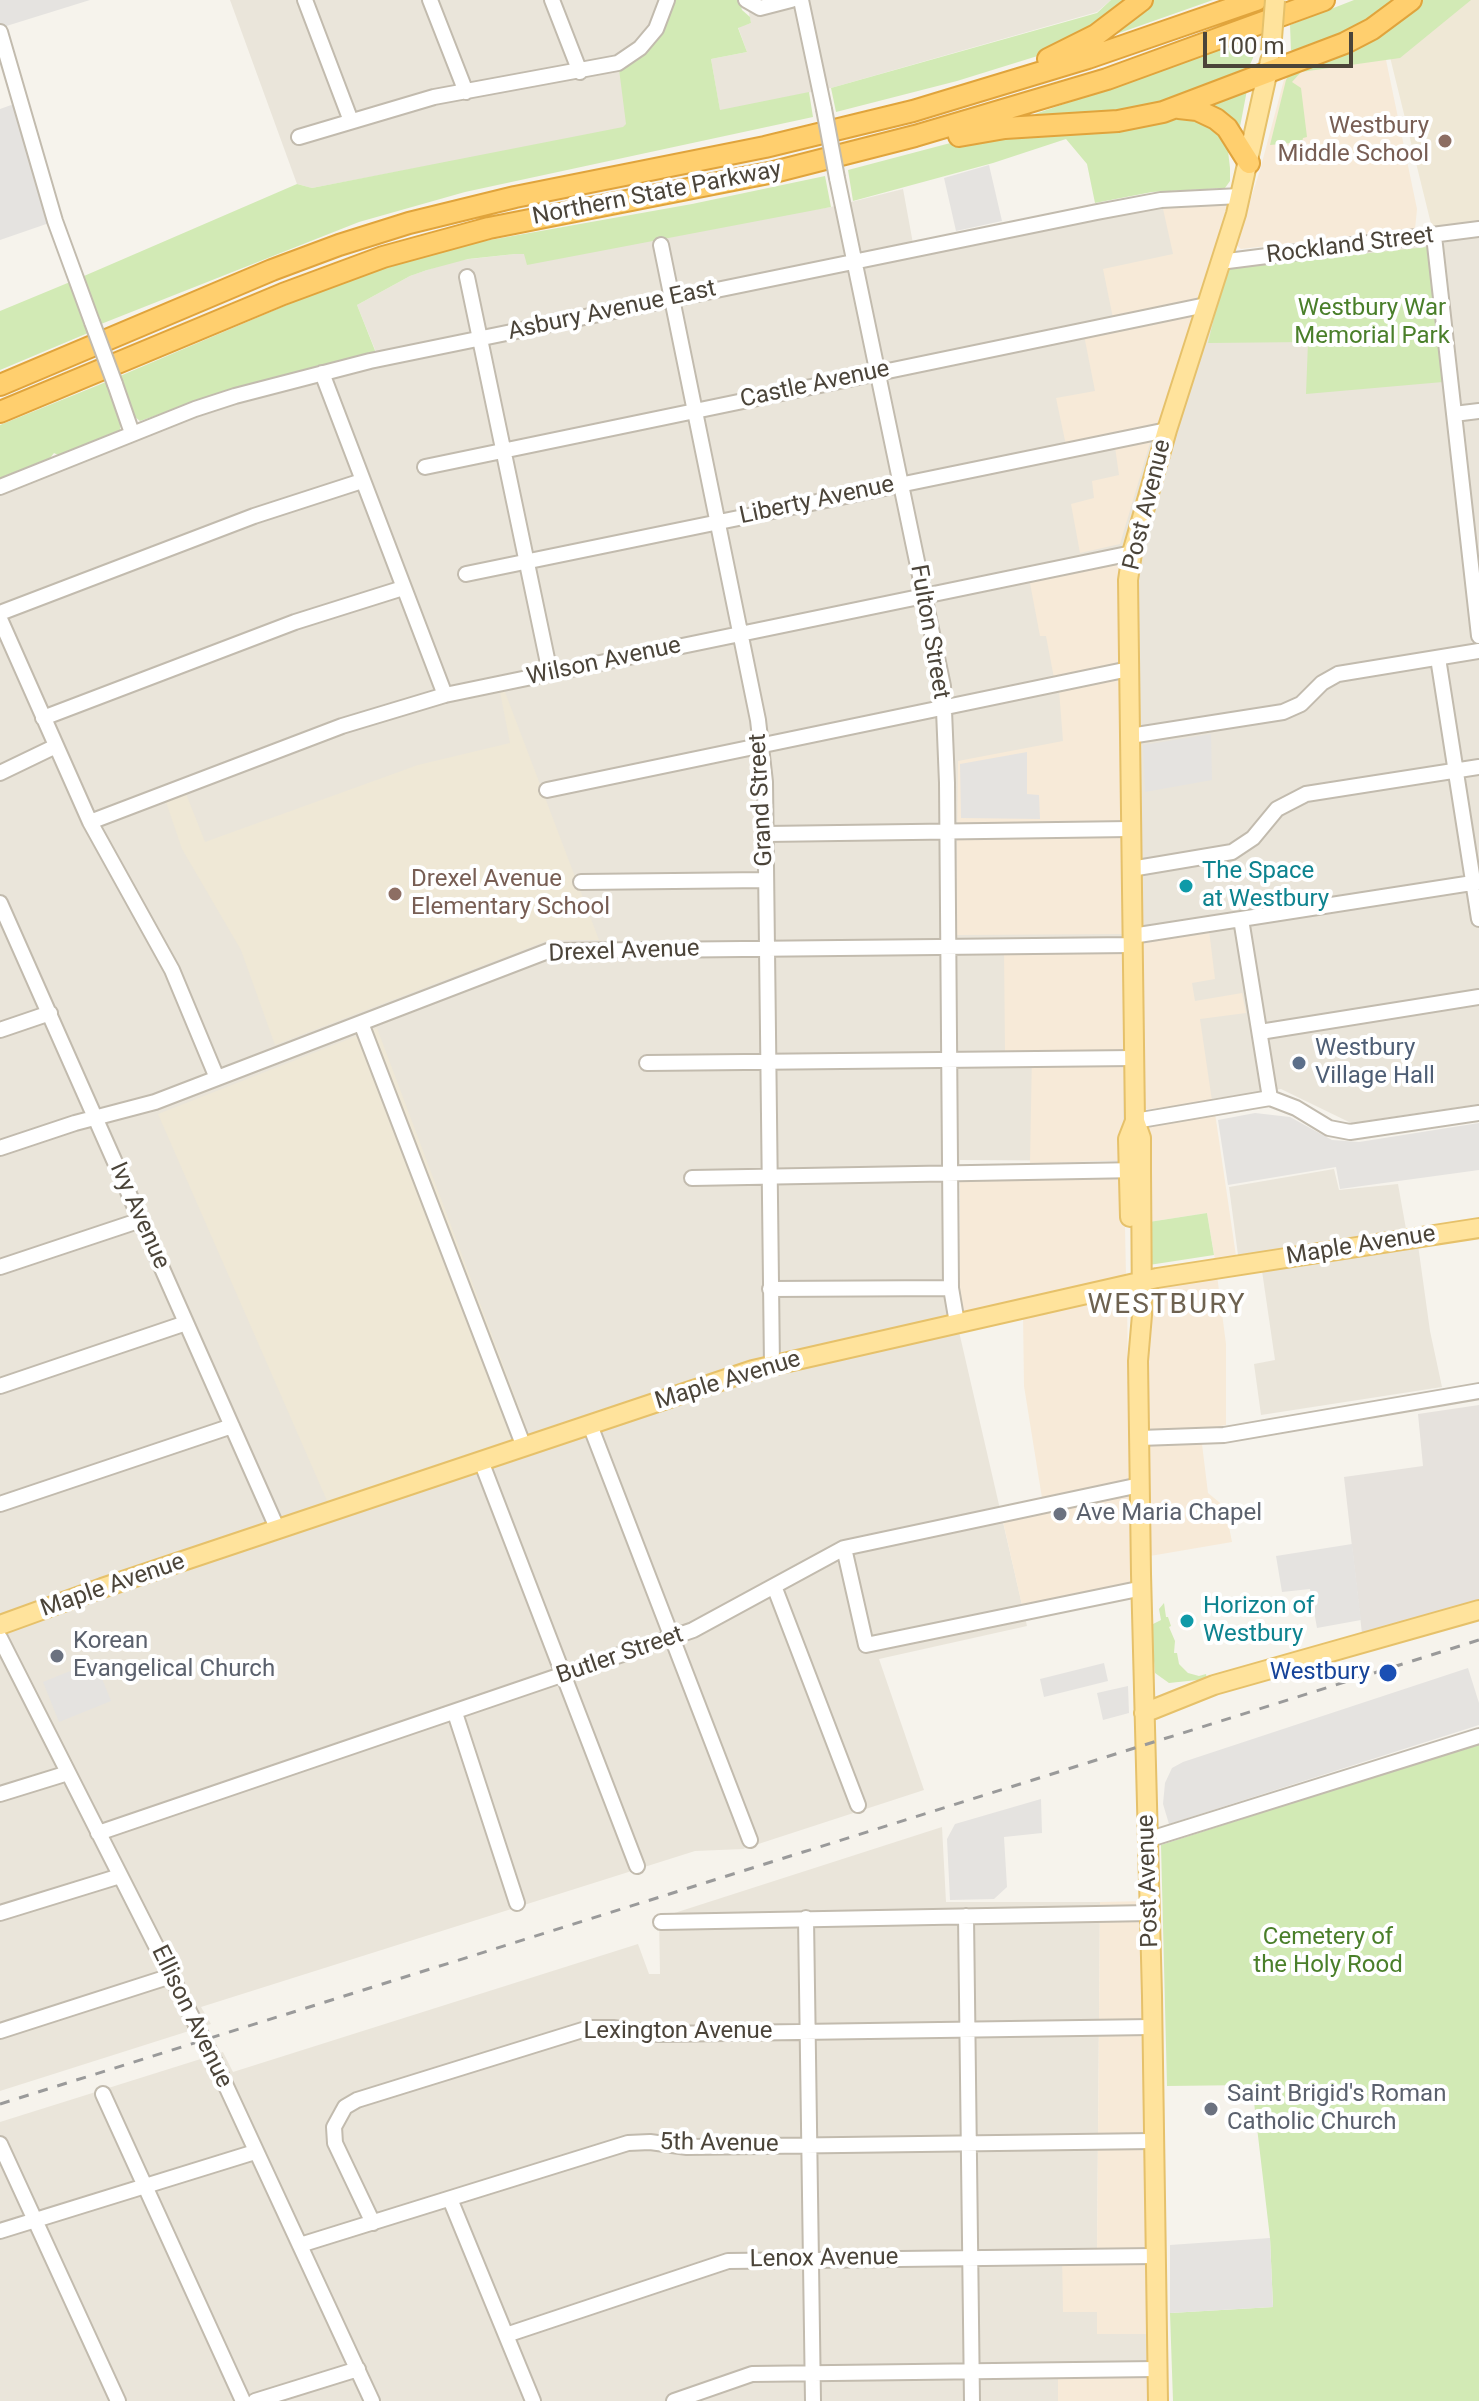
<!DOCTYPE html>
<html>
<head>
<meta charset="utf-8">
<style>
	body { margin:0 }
	#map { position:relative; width:1479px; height:2401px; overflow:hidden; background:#f6f3ec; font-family:Roboto,sans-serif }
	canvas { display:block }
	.scale { position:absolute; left:1203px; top:32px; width:150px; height:36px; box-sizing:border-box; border:4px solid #4b4439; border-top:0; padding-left:10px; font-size:24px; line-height:28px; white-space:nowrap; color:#4b4439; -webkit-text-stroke:6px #fff; paint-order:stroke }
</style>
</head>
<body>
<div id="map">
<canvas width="1479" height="2401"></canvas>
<div class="scale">100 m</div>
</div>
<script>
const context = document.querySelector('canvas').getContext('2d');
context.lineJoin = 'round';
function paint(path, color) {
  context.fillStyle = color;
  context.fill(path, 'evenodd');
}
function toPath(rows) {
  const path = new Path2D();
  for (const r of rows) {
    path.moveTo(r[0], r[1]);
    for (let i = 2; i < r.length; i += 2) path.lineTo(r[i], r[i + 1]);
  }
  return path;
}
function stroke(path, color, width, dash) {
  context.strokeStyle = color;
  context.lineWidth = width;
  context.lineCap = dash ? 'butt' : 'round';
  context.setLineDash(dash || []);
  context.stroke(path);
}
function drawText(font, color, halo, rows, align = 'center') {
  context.font = font + ' Roboto,sans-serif';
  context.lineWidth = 8;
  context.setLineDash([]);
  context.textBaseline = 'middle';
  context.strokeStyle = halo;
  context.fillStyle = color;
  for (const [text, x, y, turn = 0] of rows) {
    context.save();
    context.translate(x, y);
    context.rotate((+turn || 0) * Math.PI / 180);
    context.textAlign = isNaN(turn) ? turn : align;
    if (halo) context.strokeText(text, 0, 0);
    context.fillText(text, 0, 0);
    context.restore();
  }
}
paint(toPath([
	[230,0,667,0,640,48,627,128,312,188,297,184],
	[746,0,1111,0,1097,12,831,88,720,111,711,59,747,52,738,27,751,23],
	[903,189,914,249,1161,200,1220,261,1479,229,1479,1104,1351,1123,1281,1089,1125,1111,1126,1161,960,1160,957,1323,1027,1626,879,1659,924,1790,743,1849,695,1851,201,2007,211,2024,0,2091,0,487,132,433,370,361,376,352,357,305,410,276,452,261,524,253,831,207],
	[1334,1169,1339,1190,1398,1184,1406,1229,1418,1245,1430,1331,1442,1387,1261,1415,1254,1364,1275,1360,1262,1271,1238,1255,1229,1187],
	[942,1827,946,1902,1100,1902,1097,2254,1063,2312,1097,2312,1097,2334,1157,2334,1159,2370,1058,2371,1058,2401,0,2401,0,2122,223,2052,233,2072,638,1944,649,1974,660,1974,659,1918]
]), '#eae5da');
paint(toPath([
	[1385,55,1417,209,1415,229,1241,249,1236,245,1260,170,1285,76,1288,73],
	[1240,196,1167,430,1067,450,1056,398,1095,391,1083,330,1114,323,1103,269,1173,254,1161,200],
	[1151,440,1120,544,1080,553,1071,504,1094,498,1092,481,1119,475,1115,447],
	[1122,561,1122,664,1054,678,1046,636,1040,636,1029,578],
	[1119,676,1123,934,956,935,958,761,1063,741,1059,690],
	[1209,930,1215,979,1192,983,1195,1001,1242,993,1246,1013,1200,1019,1212,1101,1142,1110,1141,940],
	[1004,948,1124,948,1123,1160,1030,1164,1032,1052,1005,1052],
	[1215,1113,1236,1256,1215,1260,1207,1213,1149,1222,1146,1126],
	[960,1176,1124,1177,1126,1276,959,1313],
	[1217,1275,1226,1344,1226,1425,1205,1429,1148,1429,1145,1287],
	[1127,1292,1129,1479,1042,1498,1024,1386,1023,1313],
	[1147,1443,1202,1444,1208,1493,1225,1507,1232,1542,1150,1556],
	[1130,1492,1136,1586,1023,1610,1002,1517],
	[1150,1901,1157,2334,1097,2334,1097,2312,1063,2312,1062,2254,1097,2254,1100,1902],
	[1058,2370,1159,2370,1160,2401,1058,2401]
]), '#f7ead8');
paint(toPath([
	[1479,1405,1479,1616,1364,1651,1344,1477,1423,1466,1418,1414]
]), '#e6e2dd');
paint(toPath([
	[1435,0,1479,0,1479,229,1434,236,1389,53],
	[500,692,505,692,599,940,549,940,275,1045,241,950,182,849,165,799,185,791,205,842,418,765,510,743],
	[377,1028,529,1434,328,1503,158,1114]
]), '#efe8d6');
paint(toPath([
	[673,0,739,0,742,10,750,17,751,23,738,28,747,52,711,59,720,110,809,92,813,117,465,192,359,222,101,324,84,276,297,184,312,188,623,127,626,124,619,69,644,54,663,34],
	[1111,0,1130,0,1101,25,1044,54,957,81,836,112,831,88,1097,13],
	[1148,0,1213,0,1105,38],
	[1354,0,1402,0,1370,23,1295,52,1291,50,1290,25],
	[1420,0,1471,0,1400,58,1301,72,1292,82,1301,88,1307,137,1303,138,1302,142,1270,145,1286,80,1290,72],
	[1254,38,1253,58,1246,73,1149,109,1037,120,1035,114],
	[1247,90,1239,132,1206,102],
	[1169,114,1205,116,1227,142,1230,168,1230,181,1225,188,1152,192,1095,203,1087,164,1066,139,993,163,853,201,848,170,977,136],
	[825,176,831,207,527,265,524,254,515,254,468,259,427,270,410,276,357,305,376,353,241,386,140,421,135,417,120,376,336,284,412,260,479,242,692,204],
	[1427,247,1443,382,1306,394,1308,342,1208,343,1226,268],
	[70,282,88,333,0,370,0,311],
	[106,382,121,422,120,430,58,455,54,453,50,458,0,478,0,425],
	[1207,1213,1214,1255,1149,1265,1149,1222],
	[1164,1603,1166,1617,1168,1617,1171,1626,1169,1627,1175,1641,1174,1653,1177,1653,1179,1664,1188,1673,1199,1676,1206,1674,1207,1679,1169,1683,1155,1673,1151,1625,1161,1620,1159,1609],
	[1479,1743,1479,2401,1173,2401,1170,2313,1273,2307,1270,2238,1252,2085,1167,2086,1161,1845]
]), '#d2eab5');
paint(toPath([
	[0,0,90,0,0,28],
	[14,104,55,221,0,240,0,109],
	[989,165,1002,221,956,231,944,178],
	[1211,734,1212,780,1145,792,1143,745],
	[1027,752,1027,794,1039,795,1040,819,961,818,960,764],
	[1255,1113,1290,1117,1332,1140,1359,1142,1479,1123,1479,1170,1340,1189,1336,1167,1228,1185,1218,1120],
	[1352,1544,1361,1620,1317,1628,1310,1589,1282,1592,1276,1556],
	[95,1661,111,1701,59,1722,43,1682],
	[1104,1663,1108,1681,1044,1697,1040,1679],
	[1468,1668,1479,1703,1479,1725,1169,1824,1163,1804,1165,1783,1172,1768,1183,1762],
	[1128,1686,1129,1713,1103,1720,1097,1693],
	[1041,1799,1042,1833,1004,1837,1007,1887,994,1899,950,1900,947,1839,955,1824],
	[1270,2238,1273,2307,1170,2313,1170,2245]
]), '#e5e3e0');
const minor = toPath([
	[305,0,351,121],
	[430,0,466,92],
	[552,0,580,72],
	[746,0,760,8,791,0],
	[801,0,824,109],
	[0,32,55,221,92,322],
	[299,137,434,97,618,63,640,48,656,29,667,0],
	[837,178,943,686,947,783,951,1288,957,1323],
	[1434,236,1479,636],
	[661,245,758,720,765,782,772,1366],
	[1220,262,1479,229],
	[467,277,550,673],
	[322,373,445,695],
	[115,384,132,433],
	[1454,414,1479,411],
	[425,467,1206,305],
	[0,487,195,409,235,396,370,361,1097,212,1161,200,1240,196],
	[466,574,1167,430],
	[0,613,254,516,362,481],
	[0,619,90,822,172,970,217,1078],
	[1438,658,1479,919],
	[43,718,295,622,403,588],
	[1130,736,1283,712,1301,704,1322,683,1338,674,1479,651],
	[0,773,56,746],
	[547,790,1129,669],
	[90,822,342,726,445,695,1132,553],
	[766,834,1130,829],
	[1131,869,1232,852,1253,838,1277,809,1306,794,1479,767],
	[581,882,766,880],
	[0,903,278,1530],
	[1241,919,1270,1098],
	[1132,936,1479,882],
	[361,1023,524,1447],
	[0,1030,50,1013],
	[1260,1032,1479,997],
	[647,1063,1134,1058],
	[1135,1121,1270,1098,1296,1108,1329,1128,1350,1132,1479,1113],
	[0,1148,75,1123,155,1102,548,951,1132,945],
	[692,1178,1139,1170],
	[0,1267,141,1220],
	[770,1289,951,1288],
	[0,1386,186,1323],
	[590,1425,750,1840],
	[1140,1438,1224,1435,1479,1391],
	[481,1461,637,1866],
	[0,1504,232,1426],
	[844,1548,866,1645,1143,1588],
	[774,1586,858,1805],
	[0,1638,195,2023],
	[455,1713,517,1903],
	[0,1794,68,1773],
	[98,1833,693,1630,844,1548,1140,1485],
	[1147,1840,1479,1736],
	[0,1913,120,1876],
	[966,1916,972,2401],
	[806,1918,813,2401],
	[661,1922,1150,1913],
	[0,2031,171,1976],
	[214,2060,372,2401],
	[103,2094,243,2401],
	[0,2144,118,2401],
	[450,2199,533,2401],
	[373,2223,335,2143,334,2127,345,2107,357,2100,589,2028,613,2028,658,2034,1151,2027],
	[0,2231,255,2152],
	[300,2245,628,2143,650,2142,687,2147,1153,2141],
	[506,2335,728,2261,1155,2256],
	[255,2401,358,2369],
	[674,2401,752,2374,1156,2369]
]);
const major = toPath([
	[1130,1217,1128,1139,1135,1121],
	[0,1625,102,1588,753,1370,1157,1278,1479,1228],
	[1144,1713,1214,1685,1479,1610],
	[1158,2401,1152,1996,1141,1574,1138,1361,1142,1315,1141,1171,1141,1138,1135,1121,1128,580,1132,553,1167,430,1236,214,1270,61]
]);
const highway = toPath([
	[1048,59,1096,35,1142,0],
	[1179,108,1197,110,1216,119,1227,128,1249,163],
	[959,136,1005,128,1118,121,1163,112,1345,43,1372,29,1411,0],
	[0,385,272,270,339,245,409,223,515,197,765,147,913,111,1088,58,1256,0],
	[0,412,283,294,383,257,489,228,774,172,915,136,1107,79,1324,0]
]);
stroke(minor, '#c2bbae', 18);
stroke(major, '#e6c16a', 22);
stroke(highway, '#e0a43c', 24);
stroke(minor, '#fff', 14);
stroke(major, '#ffe39c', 18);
stroke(highway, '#ffcf6e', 20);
stroke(toPath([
	[0,2104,1479,1640]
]), '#9a9a9a', 3, [10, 10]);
const minorBridge = toPath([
	[824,109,837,178],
	[92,322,115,384],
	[195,2023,214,2060]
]);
const majorBridge = toPath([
	[1271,51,1275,0]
]);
stroke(minorBridge, '#c2bbae', 18, []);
stroke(majorBridge, '#e6c16a', 22, []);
stroke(minorBridge, '#fff', 14);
stroke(majorBridge, '#ffe39c', 18);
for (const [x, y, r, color] of [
	[1445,141,8,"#8d6e63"],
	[1186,886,8,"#0f9aa8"],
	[395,894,8,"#8d6e63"],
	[1299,1063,8,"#5c6f8a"],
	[1060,1514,8,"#6b7280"],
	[1187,1621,8,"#0f9aa8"],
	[57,1656,8,"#6b7280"],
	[1388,1673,10,"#1a4fb4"],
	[1211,2109,8,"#6b7280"]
]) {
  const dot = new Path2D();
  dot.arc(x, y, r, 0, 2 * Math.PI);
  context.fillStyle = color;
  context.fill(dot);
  stroke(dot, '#fff', 3);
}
drawText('24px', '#785e54', '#fff', [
	["Westbury",1429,127],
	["Middle School",1429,155],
	["Drexel Avenue",411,880,"left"],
	["Elementary School",411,908,"left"]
], 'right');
drawText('24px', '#4b4439', '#fff', [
	["Northern State Parkway",657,194,-11],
	["Rockland Street",1350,246,-7],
	["Asbury Avenue East",612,311,-12],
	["Castle Avenue",815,385,-12],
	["Liberty Avenue",817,501,-12],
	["Post Avenue",1148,505,-76],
	["Fulton Street",929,632,80],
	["Wilson Avenue",604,662,-12],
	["Grand Street",762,800,-93],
	["Drexel Avenue",624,952,-2],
	["Ivy Avenue",139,1216,66],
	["Maple Avenue",1361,1246,-9],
	["Maple Avenue",728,1381,-17],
	["Maple Avenue",113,1586,-19],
	["Butler Street",620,1656,-19],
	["Post Avenue",1149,1881,-92],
	["Ellison Avenue",191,2017,64],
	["Lexington Avenue",678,2032],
	["5th Avenue",719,2144,1],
	["Lenox Avenue",824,2259,-1]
]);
drawText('24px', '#4a7f2a', '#fff', [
	["Westbury War",1372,309],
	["Memorial Park",1372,337],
	["Cemetery of",1328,1938],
	["the Holy Rood",1328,1966]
]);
drawText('24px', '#0d838f', '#fff', [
	["The Space",1202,872],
	["at Westbury",1202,900],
	["Horizon of",1203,1607],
	["Westbury",1203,1635]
], 'left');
drawText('24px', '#4e5e75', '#fff', [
	["Westbury",1315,1049],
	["Village Hall",1315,1077]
], 'left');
drawText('24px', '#5b616d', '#fff', [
	["Ave Maria Chapel",1076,1514],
	["Korean",73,1642],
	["Evangelical Church",73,1670],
	["Saint Brigid's Roman",1227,2095],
	["Catholic Church",1227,2123]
], 'left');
drawText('24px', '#164399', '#fff', [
	["Westbury",1370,1673]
], 'right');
context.letterSpacing = '2px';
drawText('28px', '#6e6250', '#fff', [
	["WESTBURY",1167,1306]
]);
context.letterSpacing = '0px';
</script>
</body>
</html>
